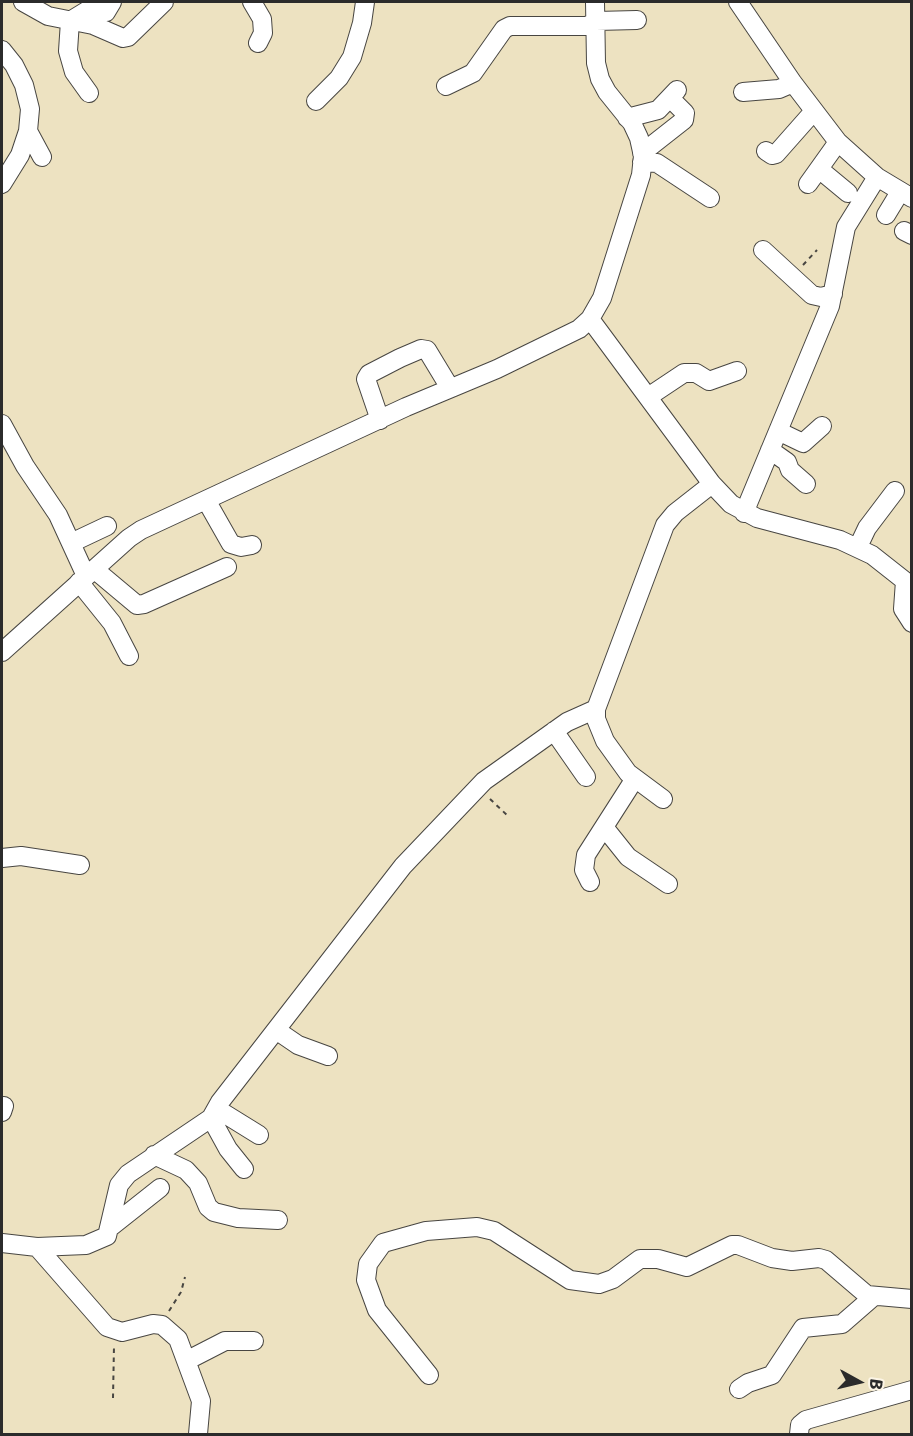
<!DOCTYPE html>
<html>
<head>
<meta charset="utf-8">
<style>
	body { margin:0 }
	#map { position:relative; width:913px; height:1436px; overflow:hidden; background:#ede2c1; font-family:"Playpen Sans",sans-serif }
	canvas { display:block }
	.frame { position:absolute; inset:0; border:3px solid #2b2b2b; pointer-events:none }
	.north { position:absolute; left:829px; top:1352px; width:60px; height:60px; -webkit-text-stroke:4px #fcf5e5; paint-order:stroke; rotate:98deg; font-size:16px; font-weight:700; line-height:24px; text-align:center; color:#2b2b2b }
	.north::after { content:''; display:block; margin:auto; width:21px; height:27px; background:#2b2b2b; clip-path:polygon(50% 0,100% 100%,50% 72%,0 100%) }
</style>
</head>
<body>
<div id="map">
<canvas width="913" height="1436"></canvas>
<div class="frame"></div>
<div class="north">B</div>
</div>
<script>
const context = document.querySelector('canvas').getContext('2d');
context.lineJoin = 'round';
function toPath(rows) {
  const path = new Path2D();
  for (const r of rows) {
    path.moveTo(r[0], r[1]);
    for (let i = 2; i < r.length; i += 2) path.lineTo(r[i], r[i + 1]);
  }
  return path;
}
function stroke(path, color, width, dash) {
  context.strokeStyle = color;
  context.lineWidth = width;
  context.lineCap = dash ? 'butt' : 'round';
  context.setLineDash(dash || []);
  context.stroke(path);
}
const minor = toPath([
	[23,2,48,16,93,25,123,38,128,37,164,2],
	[252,2,262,19,263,33,258,43],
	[738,2,793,83,838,142,877,177,912,198],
	[2,50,14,65,24,85,30,109,28,131,20,155,2,184],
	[446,86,473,73,504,29,510,26,587,26,596,21,637,20],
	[743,92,779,89,793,83],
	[89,93,74,72,68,51,70,21,88,10,106,12,112,2],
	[316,101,339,78,352,57,362,23,365,2],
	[627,118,658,110,677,90],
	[28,131,42,157],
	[766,151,772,155,776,154,814,111],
	[642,153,684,120,685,113,670,98],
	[642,162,657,163,710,198],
	[819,169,848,193],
	[808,184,838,142],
	[886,215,900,192],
	[904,231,912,235],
	[763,250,812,295,821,297,833,294],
	[590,319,712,484,731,504,757,518,840,540,872,555,905,581,903,609,912,623],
	[648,397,684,373,696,373,709,381,737,371],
	[380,420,366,379,369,374,400,358,421,349,427,350,450,388],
	[2,424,25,466,58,515,86,576],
	[778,431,803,443,822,426],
	[770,450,787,462,790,470,806,484],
	[206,500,231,544,241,547,252,545],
	[744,513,830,306,846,227,877,177],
	[71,543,107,526],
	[858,547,867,528,895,491],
	[94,569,137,605,144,604,227,567],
	[79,582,112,623,129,656],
	[2,652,129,538,141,530,406,407,497,369,579,329,590,319,602,298,641,175,643,156,639,138,632,123,607,92,600,79,596,63,595,2],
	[554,731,586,777],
	[663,799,628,773,605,741,596,719,596,709,665,525,675,513,712,484],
	[604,827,628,857,668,884],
	[2,858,21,856,80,865],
	[590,882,584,870,586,855,634,780],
	[276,1030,298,1045,328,1056],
	[217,1109,259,1135],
	[2,1112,4,1106],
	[211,1118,228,1149,244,1169],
	[154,1155,186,1170,198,1183,208,1207,214,1212,238,1218,278,1220],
	[112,1226,160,1188],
	[2,1243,37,1247,86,1245,107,1236,119,1185,128,1174,211,1118,220,1102,403,866,484,781,567,722,596,709],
	[37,1247,107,1327,122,1332,153,1324,162,1325,178,1339,201,1401,198,1434],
	[188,1360,225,1341,254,1341],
	[429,1375,377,1310,366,1280,368,1264,383,1243,426,1231,477,1227,494,1231,570,1280,599,1284,613,1279,640,1259,658,1259,687,1267,732,1245,738,1245,772,1258,792,1261,819,1258,826,1260,867,1295,912,1299],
	[739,1389,748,1383,772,1375,803,1328,842,1324,873,1297],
	[799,1434,800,1425,806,1420,912,1390]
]);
stroke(minor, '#484642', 20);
stroke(toPath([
	[803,265,817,250],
	[490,799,509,817],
	[169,1311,181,1292,185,1277],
	[113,1398,114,1346]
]), '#484642', 2, [4.5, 4.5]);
stroke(minor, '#fff', 18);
</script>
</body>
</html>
